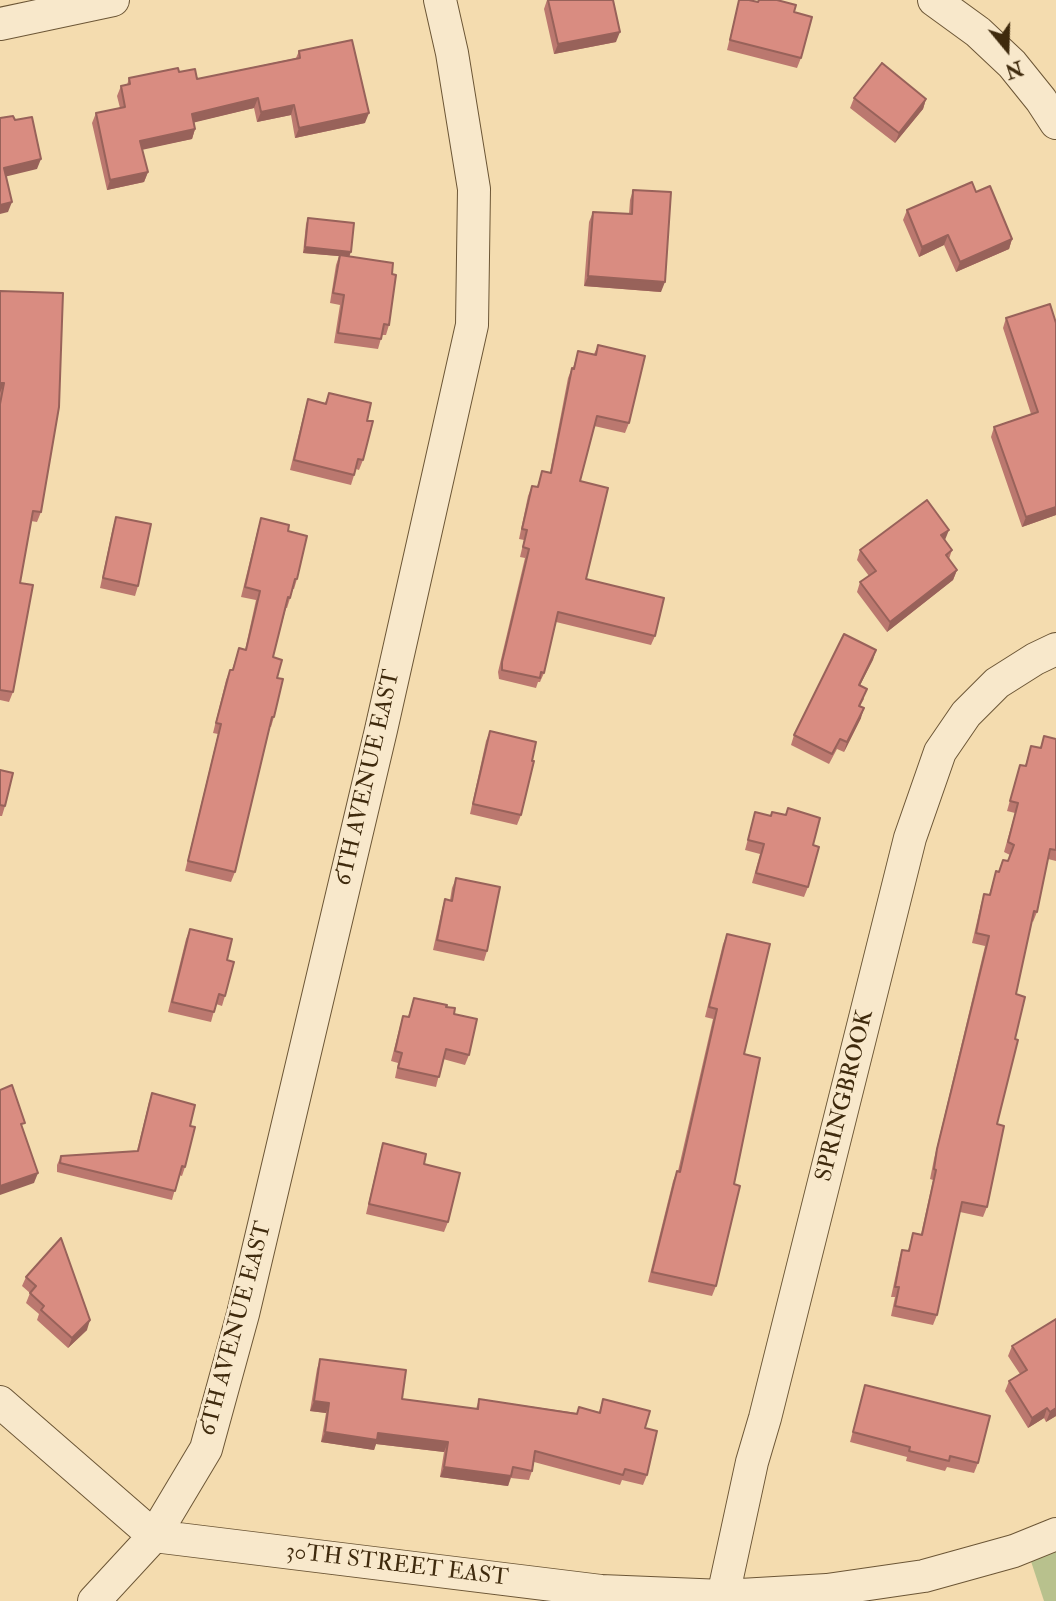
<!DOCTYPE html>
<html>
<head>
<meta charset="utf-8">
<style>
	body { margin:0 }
	#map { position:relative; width:1056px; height:1601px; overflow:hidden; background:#f4dcaf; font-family:"IM FELL Double Pica",serif }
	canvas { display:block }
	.north { position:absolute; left:972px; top:14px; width:70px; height:70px; -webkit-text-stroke:5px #f8e8cb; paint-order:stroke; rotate:161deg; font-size:19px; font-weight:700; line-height:28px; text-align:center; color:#3f2a0d }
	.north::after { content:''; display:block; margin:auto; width:24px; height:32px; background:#3f2a0d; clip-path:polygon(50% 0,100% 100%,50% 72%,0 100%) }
</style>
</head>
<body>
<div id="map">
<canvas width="1056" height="1601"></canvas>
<div class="north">N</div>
</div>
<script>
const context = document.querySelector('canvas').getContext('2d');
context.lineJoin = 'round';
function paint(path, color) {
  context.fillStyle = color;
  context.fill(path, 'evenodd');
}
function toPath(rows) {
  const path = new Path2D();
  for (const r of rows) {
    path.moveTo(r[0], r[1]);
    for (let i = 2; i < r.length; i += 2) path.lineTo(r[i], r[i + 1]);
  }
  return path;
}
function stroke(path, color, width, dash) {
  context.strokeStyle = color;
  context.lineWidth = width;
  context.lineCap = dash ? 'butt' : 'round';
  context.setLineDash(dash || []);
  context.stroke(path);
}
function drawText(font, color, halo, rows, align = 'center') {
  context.font = font + ' "IM FELL Double Pica",serif';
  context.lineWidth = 6;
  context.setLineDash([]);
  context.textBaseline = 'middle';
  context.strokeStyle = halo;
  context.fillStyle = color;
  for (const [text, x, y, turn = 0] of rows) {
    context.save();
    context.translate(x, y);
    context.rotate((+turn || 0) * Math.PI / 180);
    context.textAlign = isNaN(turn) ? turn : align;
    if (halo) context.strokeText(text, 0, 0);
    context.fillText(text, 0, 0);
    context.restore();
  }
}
paint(toPath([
	[1056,1534,1056,1601,1044,1601,1026,1546]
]), '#b8c18d');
const minor = toPath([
	[934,0,978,32,1012,64,1041,100,1056,123],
	[0,24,113,0],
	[0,1402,154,1536],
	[154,1536,601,1591,723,1596,827,1590,924,1576,1014,1551,1056,1534],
	[723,1596,752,1462,765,1418,910,838,940,752,966,714,997,683,1035,659,1056,649],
	[94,1601,154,1536,206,1449,243,1314,381,730,472,325,474,189,452,53,440,0]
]);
stroke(minor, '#6c5636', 34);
stroke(minor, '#f8e8cb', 32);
paint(toPath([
	[547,0,613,0,616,42,554,54,544,9],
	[739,0,758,2,794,12,801,58,797,68,727,50],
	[299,51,365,123,295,138,291,115,257,122,254,108,194,122,195,129,192,139,142,149,148,172,144,182,107,190,92,123,96,113,120,108,117,96,121,86,127,85,129,78,179,72,197,79,296,58],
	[854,98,926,99,923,109,895,143,850,108],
	[633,190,661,292,584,286,589,222,593,212,629,214,630,200],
	[976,192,1012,239,1009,249,956,272,944,245,919,257,903,220,907,210],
	[308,218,350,256,392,274,389,325,386,335,382,335,378,349,334,343,340,305,330,303,336,265,339,256,303,253,306,224],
	[0,291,41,512,37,522,31,521,20,583,13,692,9,702,0,700],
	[1050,304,1056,515,1022,527,991,437,994,427,1031,414,1003,328,1006,318],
	[598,345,629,423,625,433,594,426,580,481,586,579,655,636,651,645,556,622,544,673,540,682,538,682,536,688,499,679,498,672,525,558,520,557,524,540,519,539,528,496,532,486,537,487,542,471,550,472,568,378,572,368,573,368,578,351,594,354],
	[329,393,367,421,363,460,359,470,356,469,351,485,290,470,305,409,308,399,325,403],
	[116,517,138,586,135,596,100,588,113,527],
	[261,518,288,531,297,579,294,589,293,589,287,608,286,608,273,657,277,678,274,717,271,727,270,727,235,872,231,882,185,871,218,734,213,733,226,680,230,670,232,670,239,648,245,650,256,600,241,597,258,528],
	[945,540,952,550,949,559,957,570,953,580,887,632,857,592,860,582,869,576,857,560,860,550],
	[876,650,860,685,864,699,860,706,861,718,844,752,837,749,829,764,791,745,794,735],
	[490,731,521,815,517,825,470,814,486,741],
	[1044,736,1056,739,1056,861,1048,859,1037,912,1033,922,1032,921,1016,994,1015,1039,997,1124,987,1207,983,1217,960,1212,937,1315,933,1325,891,1316,895,1297,891,1297,899,1260,902,1250,908,1251,913,1233,921,1234,933,1180,930,1179,934,1159,985,946,972,943,981,904,984,894,989,895,996,871,998,872,1003,860,1008,861,1010,855,1004,852,1015,813,1007,811,1020,765,1025,766,1031,746,1040,748],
	[0,770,5,806,2,816,0,816],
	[755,812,813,845,808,887,804,897,752,883,760,854,745,850],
	[456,878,487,951,484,961,433,950,442,909,445,899,450,900,452,888],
	[190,929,227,960,225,996,222,1006,216,1004,211,1022,168,1012,186,939],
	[727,934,744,1054,734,1184,716,1286,712,1296,648,1282,673,1181,677,1171,678,1171,713,1019,705,1017,723,944],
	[414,998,446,1007,454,1014,469,1055,465,1065,443,1059,436,1087,395,1078,398,1063,391,1061,400,1026,403,1016,408,1017],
	[152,1093,190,1126,185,1167,182,1176,179,1175,172,1200,57,1172,57,1165,61,1156,137,1151,149,1102],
	[383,1143,424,1164,448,1222,444,1232,366,1214,380,1153],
	[26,1277,87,1330,68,1348,37,1320,39,1314,26,1303,30,1293,22,1286],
	[1012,1346,1056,1416,1046,1422,1044,1418,1028,1428,1005,1391,1009,1381,1020,1374,1008,1356],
	[320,1359,402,1399,476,1409,479,1399,577,1413,579,1407,599,1412,603,1399,645,1428,647,1475,643,1485,622,1480,620,1485,534,1462,532,1471,529,1480,511,1478,508,1486,440,1477,444,1452,376,1444,374,1450,321,1442,326,1413,310,1411,317,1369],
	[865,1385,978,1463,974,1473,947,1467,945,1471,906,1461,907,1457,850,1442]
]), '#bb786f');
paint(toPath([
	[620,32,616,42,554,54,558,44],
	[258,98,254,108,188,124,192,114],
	[926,99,923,109,895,143,899,133],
	[294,105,291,115,257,122,261,112],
	[369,113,365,123,295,138,299,128],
	[195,129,192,139,137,151,140,141],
	[41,159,37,169,0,178,4,168],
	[148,172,144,182,107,190,110,180],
	[12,202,8,212,0,214,0,205],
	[948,235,944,245,919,257,922,247],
	[1012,239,1009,249,956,272,960,262],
	[305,247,351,252,349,257,303,253],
	[588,276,665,282,661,292,584,286],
	[0,383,4,383,0,393],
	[1056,507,1056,515,1022,527,1026,517],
	[949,530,945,540,938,545,941,535],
	[957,570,953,580,887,632,890,622],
	[876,650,873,660,855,695,859,685],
	[864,708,861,718,844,752,847,742],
	[38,1173,34,1183,0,1195,0,1186],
	[90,1320,87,1330,68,1348,72,1338],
	[314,1401,329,1403,326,1413,310,1411],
	[1047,1408,1044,1418,1028,1428,1032,1418],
	[1056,1408,1056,1416,1046,1422,1050,1412],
	[325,1432,378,1433,448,1442,444,1452,376,1444,374,1450,321,1442],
	[444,1467,511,1476,508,1486,440,1477]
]), '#98625a');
const building = toPath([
	[548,0,613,0,620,32,558,44,548,0],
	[739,0,749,0,758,2,759,0,777,0,796,5,794,12,812,17,801,58,730,40,739,0],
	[352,40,369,113,299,128,294,105,261,112,258,98,192,114,195,129,140,141,148,172,110,180,96,113,125,107,121,86,130,84,129,78,178,68,179,72,195,69,197,79,300,58,299,51,352,40],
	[882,63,926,99,899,133,854,98,882,63],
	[13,116,15,120,32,117,41,159,4,168,12,202,0,205,0,118,13,116],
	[972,182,976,192,990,186,1012,239,960,262,948,235,922,247,907,210,972,182],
	[633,190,671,192,665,282,588,276,593,212,632,214,633,190],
	[308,218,354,223,351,252,305,247,308,218],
	[340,255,393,263,392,274,396,275,389,325,384,324,381,339,338,333,344,295,333,293,340,255],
	[0,291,63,293,59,407,41,512,33,511,20,583,33,585,13,692,0,690,0,404,4,383,0,383,0,291],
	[1050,304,1056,323,1056,507,1026,517,994,427,1038,412,1006,318,1050,304],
	[598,345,645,356,629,423,597,416,580,481,608,488,586,579,664,598,655,636,558,612,544,673,541,672,540,678,502,670,502,662,529,549,523,547,527,530,522,529,532,486,538,487,542,471,551,473,572,368,574,369,578,351,596,355,598,345],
	[329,393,371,403,367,421,373,421,363,460,358,459,354,475,294,460,308,399,326,404,329,393],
	[927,500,949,530,941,535,952,550,946,555,957,570,890,622,860,582,876,571,860,550,927,500],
	[116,517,151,524,138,586,103,578,116,517],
	[261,518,289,525,288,531,307,536,297,579,295,579,290,598,288,597,273,657,282,660,277,678,283,679,274,717,272,717,235,872,188,861,221,724,216,723,230,670,233,670,239,648,246,650,260,591,245,587,261,518],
	[844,634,876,650,859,685,867,689,859,706,864,708,847,742,840,739,832,754,794,735,844,634],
	[490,731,536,742,532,761,534,761,521,815,473,804,490,731],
	[1044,736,1056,739,1056,850,1050,849,1037,912,1034,911,1016,994,1025,997,1015,1039,1018,1040,997,1124,1004,1126,987,1207,962,1202,937,1315,895,1306,899,1287,895,1287,902,1250,909,1251,913,1233,922,1235,936,1170,934,1169,937,1149,989,936,976,933,984,894,990,895,996,871,999,872,1003,860,1008,861,1014,845,1008,842,1018,803,1010,801,1020,765,1026,766,1031,746,1041,748,1044,736],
	[0,770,13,773,5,806,0,805,0,770],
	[788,808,820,818,813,845,819,847,808,887,756,873,764,844,748,840,755,812,771,816,772,812,786,815,788,808],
	[456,878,500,887,487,951,437,940,445,899,452,901,456,878],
	[190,929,232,939,227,960,234,962,225,996,219,994,214,1012,172,1002,190,929],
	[727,934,770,944,744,1054,760,1058,734,1184,740,1186,716,1286,652,1272,677,1171,680,1172,717,1009,709,1007,727,934],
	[414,998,447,1005,446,1007,455,1008,454,1014,477,1019,469,1055,446,1049,439,1077,398,1068,402,1053,395,1051,403,1016,409,1017,414,998],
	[12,1085,25,1123,21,1124,38,1173,0,1186,0,1090,12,1085],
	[152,1093,195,1105,190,1126,195,1127,185,1167,182,1166,175,1191,60,1163,61,1156,138,1151,152,1093],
	[383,1143,426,1154,424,1164,460,1173,448,1222,369,1204,383,1143],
	[61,1238,90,1320,72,1338,41,1310,44,1306,30,1293,36,1286,26,1277,61,1238],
	[1056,1319,1056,1408,1050,1412,1047,1408,1032,1418,1009,1381,1027,1370,1012,1346,1056,1319],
	[320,1359,406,1370,402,1399,478,1409,479,1399,577,1414,579,1407,600,1413,603,1399,650,1411,645,1428,657,1431,647,1475,625,1469,623,1475,535,1451,532,1471,513,1467,511,1476,444,1467,448,1442,378,1433,377,1440,325,1432,329,1403,314,1401,320,1359],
	[865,1385,990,1416,978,1463,950,1456,949,1461,909,1451,910,1447,853,1432,865,1385]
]);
paint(building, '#d98c81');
stroke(building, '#98625a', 2);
drawText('23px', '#3f2a0d', '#f8e8cb', [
	["6TH AVENUE EAST",369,778,-77],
	["SPRINGBROOK",846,1096,-76],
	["6TH AVENUE EAST",237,1329,-75],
	["30TH STREET EAST",397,1566,7]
]);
</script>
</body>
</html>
